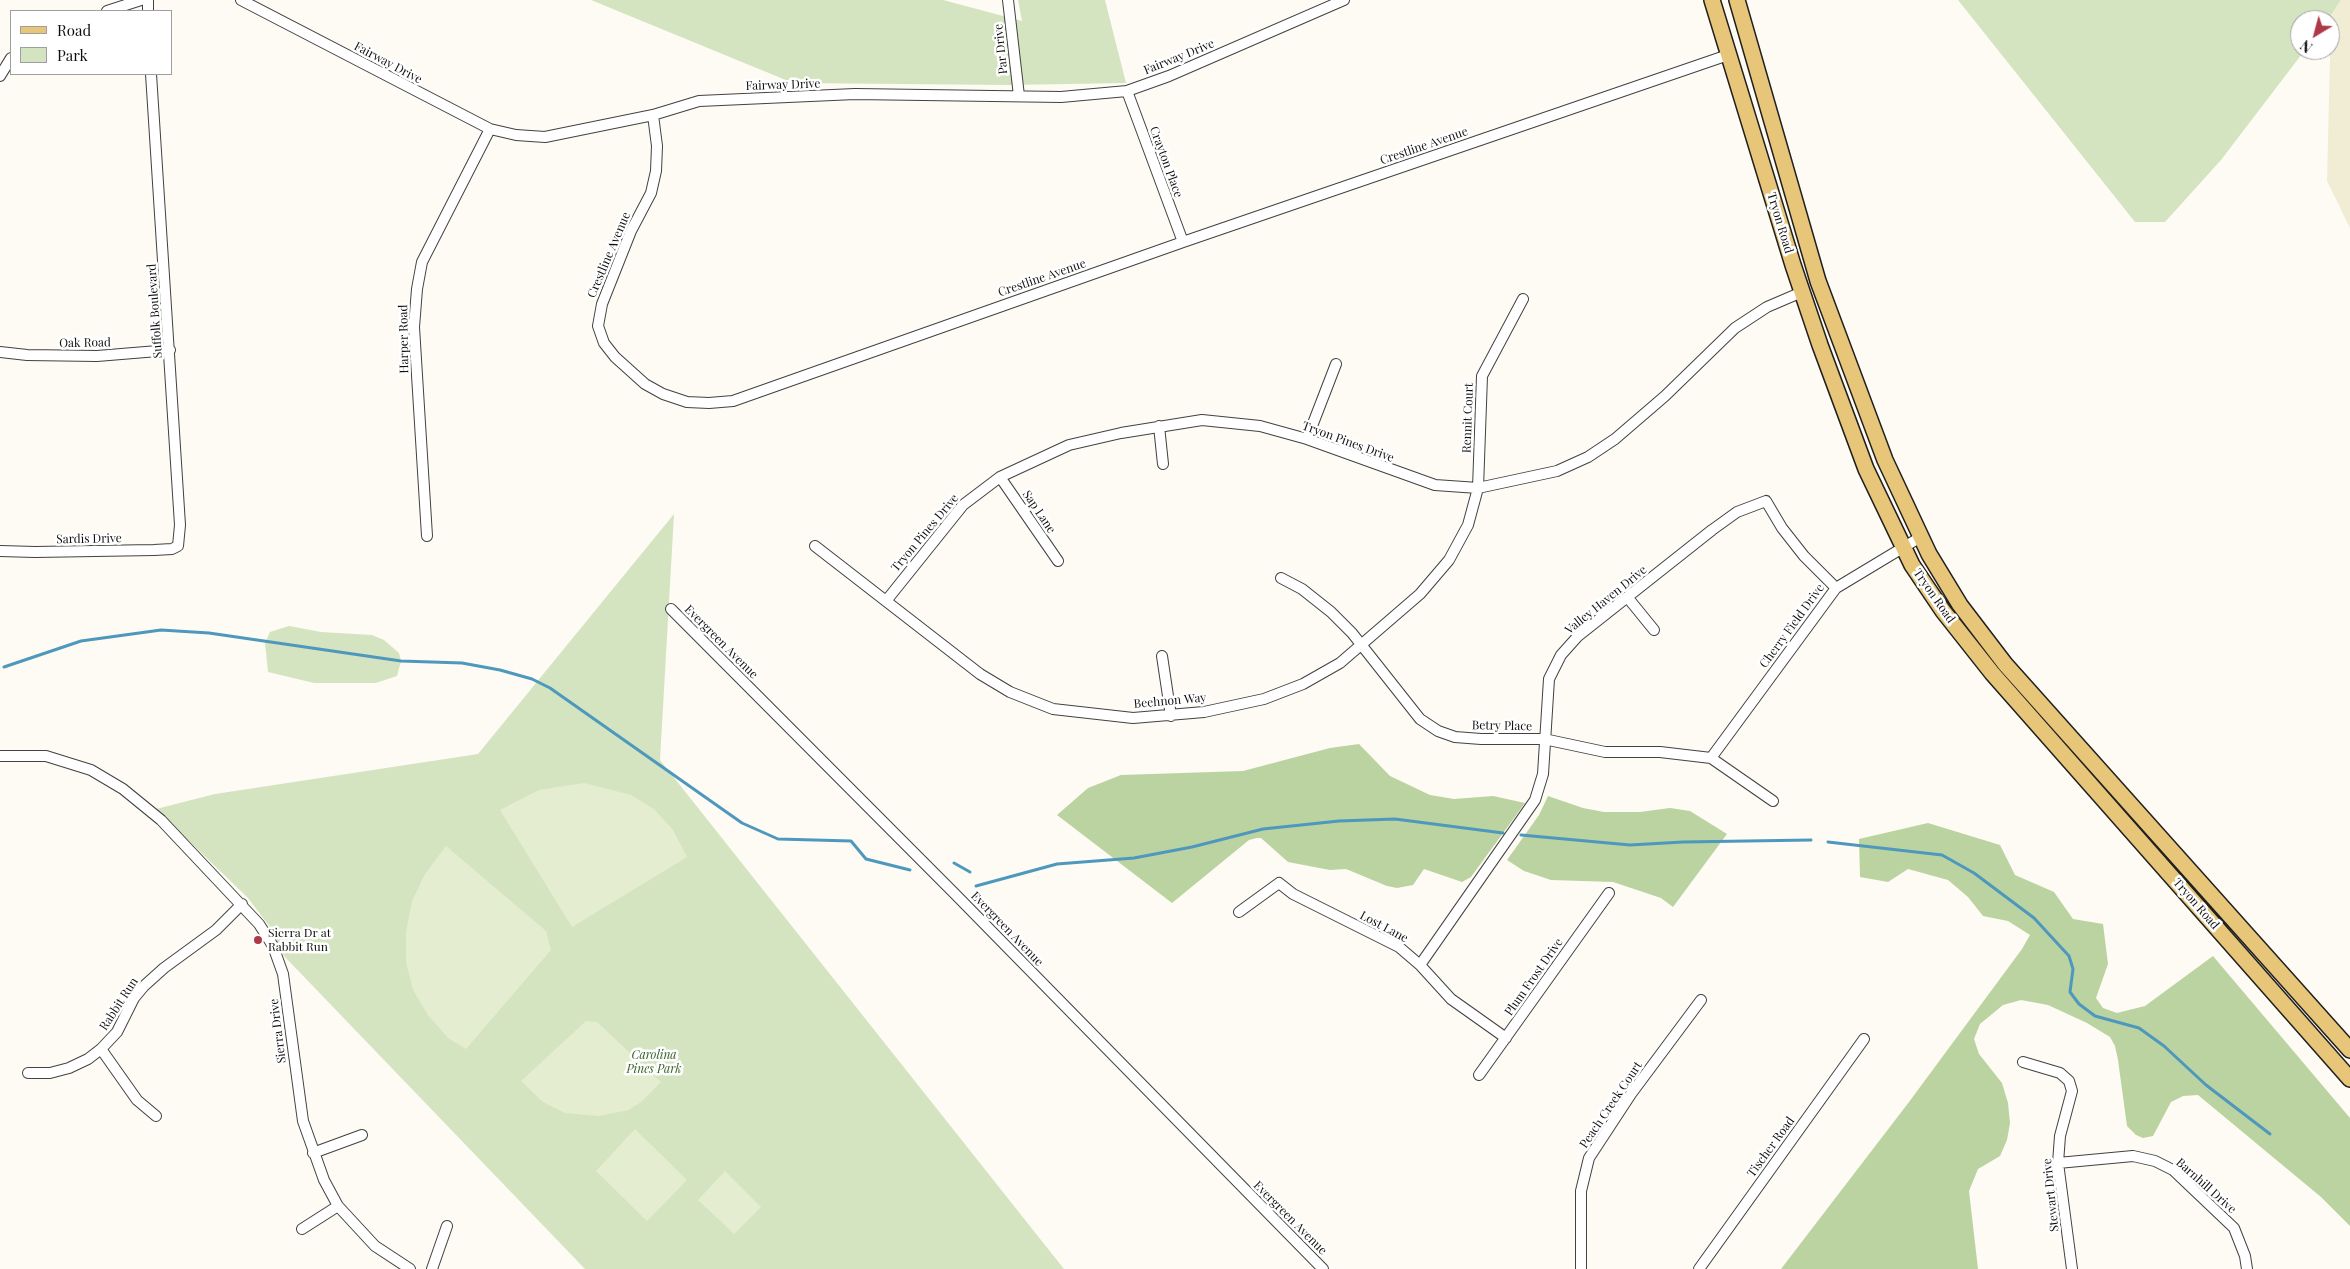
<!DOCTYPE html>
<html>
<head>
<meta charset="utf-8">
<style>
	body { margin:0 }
	#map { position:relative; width:2350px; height:1269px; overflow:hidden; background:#fdfbf3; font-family:"Playfair Display",serif }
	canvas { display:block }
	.legend { position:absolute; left:10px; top:10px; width:162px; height:65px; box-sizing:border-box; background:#fff; border:1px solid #9f9f9f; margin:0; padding:6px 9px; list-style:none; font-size:15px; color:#0f0f0f }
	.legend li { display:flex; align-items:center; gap:10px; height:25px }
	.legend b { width:25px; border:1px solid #9f9f9f }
	.north { position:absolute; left:2290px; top:10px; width:50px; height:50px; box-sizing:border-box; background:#fff; border:1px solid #9f9f9f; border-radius:50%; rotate:217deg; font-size:14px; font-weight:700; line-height:20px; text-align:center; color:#0f0f0f }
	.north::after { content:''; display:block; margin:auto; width:18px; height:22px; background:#ae3846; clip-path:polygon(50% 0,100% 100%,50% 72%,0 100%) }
</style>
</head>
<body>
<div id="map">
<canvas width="2350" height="1269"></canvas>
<ul class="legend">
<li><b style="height:6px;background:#e7c579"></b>Road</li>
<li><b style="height:14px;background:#d5e4c0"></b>Park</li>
</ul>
<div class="north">N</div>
</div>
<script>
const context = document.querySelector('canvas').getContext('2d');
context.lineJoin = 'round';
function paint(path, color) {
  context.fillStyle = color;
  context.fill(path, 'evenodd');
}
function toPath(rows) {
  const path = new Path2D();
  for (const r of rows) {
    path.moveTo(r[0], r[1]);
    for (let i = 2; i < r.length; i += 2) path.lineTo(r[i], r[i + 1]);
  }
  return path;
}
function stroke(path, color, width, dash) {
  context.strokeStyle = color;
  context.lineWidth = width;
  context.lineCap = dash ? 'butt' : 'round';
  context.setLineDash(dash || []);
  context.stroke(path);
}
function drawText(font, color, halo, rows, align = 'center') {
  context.font = font + ' "Playfair Display",serif';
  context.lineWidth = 5;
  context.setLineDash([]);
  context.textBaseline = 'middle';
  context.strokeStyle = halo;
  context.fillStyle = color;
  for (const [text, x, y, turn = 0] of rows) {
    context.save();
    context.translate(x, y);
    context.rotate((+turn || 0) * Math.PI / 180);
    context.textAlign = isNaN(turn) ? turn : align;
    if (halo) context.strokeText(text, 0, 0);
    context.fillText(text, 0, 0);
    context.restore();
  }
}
paint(toPath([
	[2341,0,2350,0,2350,228,2327,181,2331,16]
]), '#f1edd5');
paint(toPath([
	[591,0,943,0,1022,21,1018,0,1105,0,1126,83,1009,85,793,83],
	[1958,0,2341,0,2328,20,2300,20,2300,50,2305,50,2221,160,2165,222,2135,222],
	[674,514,660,760,1064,1269,585,1269,284,956,270,927,248,898,156,809,215,794,478,754],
	[289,626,321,632,372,635,384,640,399,653,401,661,397,676,376,683,314,683,268,672,265,643,270,632]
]), '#d5e4c0');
paint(toPath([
	[1359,744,1390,776,1430,795,1454,799,1493,796,1525,803,1471,877,1462,882,1424,869,1413,885,1397,888,1387,886,1346,869,1330,870,1288,862,1261,838,1257,838,1249,840,1172,903,1057,815,1088,788,1121,775,1243,771,1330,748],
	[1548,796,1583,808,1604,812,1640,812,1670,808,1690,811,1727,834,1673,907,1661,898,1613,882,1551,880,1524,871,1507,860,1539,815],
	[1928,823,2000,845,2015,875,2054,892,2073,919,2103,924,2108,964,2096,998,2103,1008,2117,1013,2145,1006,2213,956,2350,1118,2350,1226,2321,1197,2198,1095,2183,1096,2171,1102,2153,1136,2143,1138,2136,1135,2127,1126,2118,1060,2115,1046,2110,1037,2087,1023,2048,1005,2021,1000,2003,1005,1980,1024,1974,1039,1979,1054,2002,1083,2008,1103,2010,1123,2007,1140,2000,1156,1978,1169,1969,1191,1978,1269,1781,1269,1909,1102,2022,949,2030,935,2008,921,1983,916,1968,897,1948,880,1908,869,1888,882,1860,877,1859,839]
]), '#bbd3a1');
paint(toPath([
	[584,783,631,795,654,809,673,830,687,857,572,927,500,810,539,790],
	[446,846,546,931,551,950,466,1049,448,1038,428,1015,413,990,406,962,406,932,412,901,425,874],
	[586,1021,597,1022,661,1082,641,1102,628,1110,599,1116,565,1113,543,1102,521,1081],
	[635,1129,687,1180,647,1221,596,1171],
	[725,1171,761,1207,734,1234,698,1200]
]), '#e5edd1');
stroke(toPath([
	[4,667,81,641,161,630,209,633,401,661,462,663,500,670,532,679,550,688,742,823,778,839,851,841,866,859,910,870],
	[1521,835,1630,845,1683,842,1811,840],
	[1828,842,1942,855,1974,873,2034,918,2069,956,2073,969,2070,992,2079,1004,2095,1016,2139,1028,2164,1046,2206,1085,2270,1134],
	[954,863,970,872],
	[976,886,1057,864,1134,858,1192,847,1263,829,1339,821,1395,819,1503,833]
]), '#4e98bd', 3);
const street = toPath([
	[241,0,490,129,516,135,545,137,653,115,699,101,855,94,1061,97,1127,91,1169,76,1344,0],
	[1008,0,1019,96],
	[107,11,141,0],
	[148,11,148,0],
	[0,76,11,58],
	[1127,91,1183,242],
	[653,115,657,146,656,171,651,193,631,231,602,304,598,326,604,343,615,357,645,384,663,394,687,402,709,403,733,401,1183,242,1728,55],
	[0,352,27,355,97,356,170,350],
	[1159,426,1163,464],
	[1307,439,1336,364],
	[1000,477,1058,561],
	[427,536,414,327,417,289,422,262,490,129],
	[815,546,980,674,1010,692,1053,709,1133,718,1204,712,1264,699,1303,684,1340,663,1420,594,1449,560,1468,525,1478,488,1482,376,1523,299],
	[0,551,35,552,154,550,172,549,178,546,180,525,151,74],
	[1281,578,1302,589,1331,612,1352,633,1420,719,1438,731,1455,737,1481,739,1544,739,1605,752,1660,752,1711,758,1773,801],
	[1628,598,1654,630],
	[886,601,963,505,1000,477,1069,445,1121,433,1202,420,1260,426,1307,439,1435,485,1478,488,1557,471,1588,457,1615,439,1665,396,1735,328,1767,307,1802,292],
	[671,609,955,894,1323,1269],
	[1162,656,1171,716],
	[0,756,46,756,91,770,123,789,161,820,259,924,273,946,283,974,303,1121,324,1180,338,1206,375,1246,410,1269],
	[1711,758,1836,588,1919,538],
	[1239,912,1279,883,1293,894,1399,947,1420,965,1451,999,1506,1038],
	[1420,965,1535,800,1543,774,1549,679,1561,655,1578,636,1712,530,1737,512,1766,501,1782,528,1804,556,1836,588],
	[101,1049,137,1100,156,1116],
	[2023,1062,2060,1073,2069,1081,2072,1091,2060,1136,2058,1163,2072,1269],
	[28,1073,50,1073,69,1068,88,1059,101,1049,117,1032,134,998,144,986,164,968,216,930,242,904],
	[1479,1075,1609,893],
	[313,1153,362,1135],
	[2058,1163,2133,1156,2155,1161,2173,1170,2234,1228,2245,1256,2247,1269],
	[302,1229,338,1206],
	[432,1269,447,1226],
	[1581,1269,1581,1191,1589,1158,1631,1094,1701,1000],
	[1699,1269,1864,1039]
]);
const primary = toPath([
	[1712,0,1793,265,1820,345,1866,469,1912,565,1943,611,1992,673,2350,1079],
	[1737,0,1818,281,1885,460,1929,554,1960,605,2005,664,2350,1050]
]);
stroke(street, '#424242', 12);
stroke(primary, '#202020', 18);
stroke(street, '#fff', 10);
stroke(primary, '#e7c579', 15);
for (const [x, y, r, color] of [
	[258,940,5,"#ae3846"]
]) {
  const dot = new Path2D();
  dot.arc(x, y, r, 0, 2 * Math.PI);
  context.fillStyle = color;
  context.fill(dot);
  stroke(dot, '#fff', 2);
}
drawText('12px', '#0f0f0f', '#fff', [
	["Par Drive",1001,49,-96],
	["Fairway Drive",1179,57,-22],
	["Fairway Drive",388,63,28],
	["Fairway Drive",783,85,-2],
	["Crestline Avenue",1424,146,-19],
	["Crayton Place",1166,162,70],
	["Tryon Road",1780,223,73],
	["Crestline Avenue",609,255,-67],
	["Crestline Avenue",1042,278,-19],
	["Suffolk Boulevard",155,311,-94],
	["Harper Road",404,339,-91],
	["Oak Road",85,343,-1],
	["Rennit Court",1468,418,-88],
	["Tryon Pines Drive",1348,442,20],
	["Sap Lane",1039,512,56],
	["Tryon Pines Drive",925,533,-50],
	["Sardis Drive",89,539,-1],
	["Tryon Road",1934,596,55],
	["Valley Haven Drive",1606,600,-39],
	["Cherry Field Drive",1792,626,-54],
	["Evergreen Avenue",721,642,45],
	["Beehnon Way",1170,701,-5],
	["Betry Place",1502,726,1],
	["Tryon Road",2196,904,49],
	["Lost Lane",1384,927,28],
	["Evergreen Avenue",1007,929,46],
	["Plum Frost Drive",1534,977,-55],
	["Rabbit Run",119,1004,-57],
	["Sierra Drive",278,1031,-97],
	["Peach Creek Court",1611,1105,-56],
	["Tischer Road",1771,1147,-54],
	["Barnhill Drive",2206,1186,42],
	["Stewart Drive",2051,1195,-96],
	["Evergreen Avenue",1290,1218,45]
]);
drawText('12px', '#0f0f0f', '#fff', [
	["Sierra Dr at",268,933],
	["Rabbit Run",268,947]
], 'left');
drawText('italic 12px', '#375f27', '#fff', [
	["Carolina",654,1055],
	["Pines Park",654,1069]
]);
</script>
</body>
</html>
